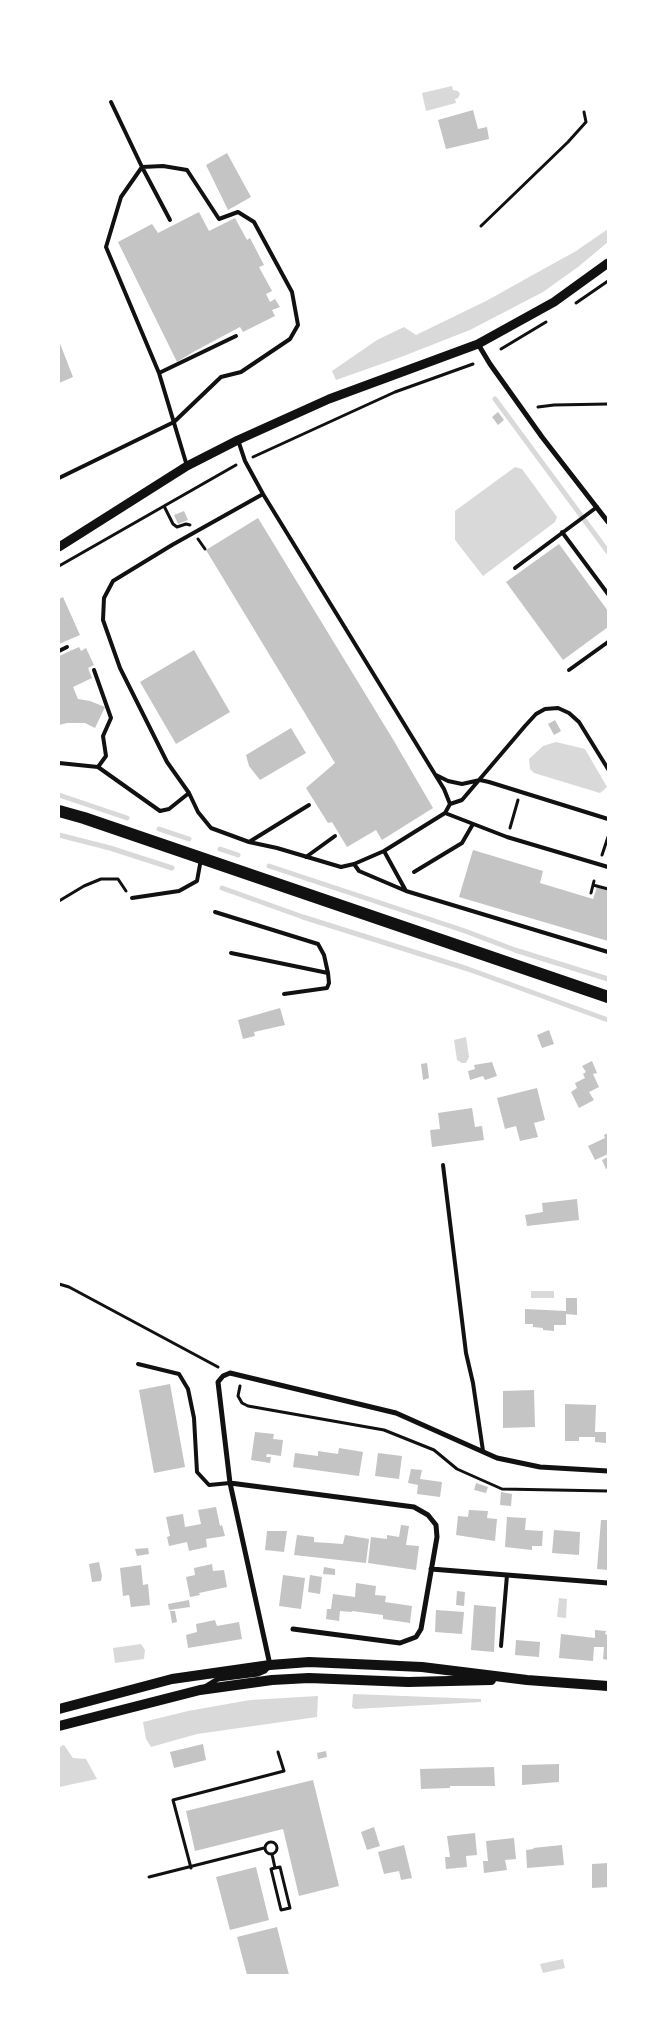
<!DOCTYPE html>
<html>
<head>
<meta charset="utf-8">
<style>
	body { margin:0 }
	#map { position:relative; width:667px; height:2034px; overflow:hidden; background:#fff; font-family:Merriweather,serif }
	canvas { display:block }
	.frame { position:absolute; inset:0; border:60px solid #fff; pointer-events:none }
</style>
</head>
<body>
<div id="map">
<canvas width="667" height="2034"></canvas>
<div class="frame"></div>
</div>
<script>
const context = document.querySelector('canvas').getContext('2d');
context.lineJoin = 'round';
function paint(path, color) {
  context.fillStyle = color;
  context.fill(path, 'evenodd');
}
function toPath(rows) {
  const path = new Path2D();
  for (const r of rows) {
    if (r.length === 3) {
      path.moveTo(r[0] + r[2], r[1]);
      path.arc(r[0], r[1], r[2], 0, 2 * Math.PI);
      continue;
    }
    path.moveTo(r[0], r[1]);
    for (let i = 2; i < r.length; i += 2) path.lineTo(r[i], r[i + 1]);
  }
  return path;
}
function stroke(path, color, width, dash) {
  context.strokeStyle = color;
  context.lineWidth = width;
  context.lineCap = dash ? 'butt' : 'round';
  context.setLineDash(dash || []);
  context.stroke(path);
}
paint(toPath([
	[452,86,453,90,458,91,460,94,458,98,455,99,456,103,426,111,422,93],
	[608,229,608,242,578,267,543,292,470,330,401,357,336,380,332,371,377,340,404,327,416,335,486,301,576,251],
	[515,467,522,469,557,517,555,522,483,576,455,540,455,511],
	[556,742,585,749,607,787,600,793,534,773,530,769,529,759,543,746],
	[466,1037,469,1057,466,1063,462,1063,457,1060,454,1040],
	[531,1291,554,1291,554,1298,531,1298],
	[559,1598,567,1599,566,1618,557,1617],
	[141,1644,145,1650,144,1659,115,1663,113,1648],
	[353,1694,481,1699,481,1702,355,1709,352,1707],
	[318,1696,317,1717,197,1734,151,1747,146,1739,143,1722,188,1711,250,1700],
	[64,1745,73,1758,86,1759,97,1779,59,1787,59,1747],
	[563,1959,565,1968,543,1973,540,1964]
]), '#d9d9d9');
stroke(toPath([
	[495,399,608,552],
	[59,795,127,818],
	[159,829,189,839],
	[59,835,110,848,172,868],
	[220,849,238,855],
	[269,866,465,931,515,950,608,979],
	[222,888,303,917,468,969,608,1020]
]), '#d9d9d9', 5);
paint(toPath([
	[473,110,478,129,487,127,489,139,446,149,438,120],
	[227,153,251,197,228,210,206,165],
	[199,212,209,231,235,218,247,240,250,238,264,265,259,267,272,291,266,294,270,302,275,299,280,307,272,310,275,316,243,332,240,327,195,351,177,362,118,242,152,224,158,233],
	[59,341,73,377,59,383],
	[498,412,504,420,498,425,492,417],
	[184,511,188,520,178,524,174,515],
	[258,518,394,741,433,808,382,840,376,830,347,847,332,822,328,823,306,788,335,763,206,550],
	[559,544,608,611,608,627,563,660,506,582],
	[63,597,80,635,59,644,59,599],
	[79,647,81,651,86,648,94,665,88,668,92,678,73,687,78,699,90,701,105,707,95,728,85,723,67,723,59,725,59,656],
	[194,650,230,712,176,744,140,682],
	[555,720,561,731,554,735,548,724],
	[291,728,306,753,260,780,249,766,246,755],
	[473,850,543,871,540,883,593,899,597,887,608,891,608,941,459,897],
	[280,1008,285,1025,254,1032,255,1036,243,1039,238,1020],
	[549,1030,554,1044,542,1048,537,1035],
	[592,1061,597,1073,593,1074,599,1087,589,1092,594,1100,579,1108,571,1092,577,1088,575,1083,585,1078,583,1074,586,1072,582,1066],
	[492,1062,497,1076,485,1080,483,1076,470,1080,468,1071,475,1069,474,1065],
	[427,1063,429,1078,423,1080,421,1064],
	[537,1088,545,1120,534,1123,538,1137,520,1141,516,1126,505,1129,497,1098],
	[472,1108,475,1127,482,1126,484,1140,432,1147,430,1130,440,1129,438,1113],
	[608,1133,608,1154,595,1160,588,1146,605,1138,604,1135],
	[608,1157,608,1168,606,1169,602,1160],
	[577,1199,579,1220,527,1226,525,1215,543,1212,542,1203],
	[566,1298,577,1298,577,1315,566,1314,566,1325,554,1325,554,1331,543,1330,543,1328,533,1327,533,1324,525,1324,525,1309,566,1311],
	[170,1384,185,1467,154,1473,139,1390],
	[534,1390,535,1427,503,1428,503,1391],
	[565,1404,596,1405,595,1432,606,1432,606,1443,595,1442,595,1437,579,1437,579,1441,565,1441],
	[255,1432,274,1434,273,1439,283,1440,281,1456,267,1454,266,1457,271,1457,270,1463,251,1460],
	[339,1448,363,1452,359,1476,293,1467,295,1453,318,1456,318,1451,338,1454],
	[378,1453,402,1456,399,1479,375,1476],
	[411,1469,422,1470,420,1479,442,1482,440,1497,417,1494,418,1485,408,1483],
	[476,1483,488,1487,486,1493,474,1490],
	[501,1492,512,1494,511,1506,500,1505],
	[216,1507,220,1526,222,1525,225,1536,206,1539,207,1547,189,1551,187,1542,169,1546,167,1537,170,1536,166,1517,183,1514,185,1527,201,1524,198,1510],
	[469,1510,488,1511,487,1518,497,1519,495,1541,456,1535,458,1516,468,1517],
	[507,1517,526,1518,525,1530,543,1531,542,1546,532,1546,532,1550,505,1547],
	[601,1520,608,1520,608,1570,597,1569],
	[401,1525,409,1526,406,1545,419,1546,416,1570,368,1563,371,1537,387,1539,387,1535,399,1537],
	[554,1530,580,1532,579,1555,552,1553],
	[267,1531,287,1531,284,1552,265,1550],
	[297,1535,314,1537,314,1542,343,1544,345,1535,369,1539,366,1563,294,1555],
	[148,1548,149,1554,137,1556,135,1549],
	[99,1562,102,1576,101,1581,92,1582,89,1564],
	[212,1564,213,1571,224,1570,227,1587,199,1593,200,1595,190,1597,186,1577,195,1575,194,1568],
	[141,1565,143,1585,148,1584,150,1605,131,1607,129,1595,123,1596,120,1568],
	[324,1567,335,1569,335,1575,323,1574],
	[283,1575,305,1578,301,1609,279,1606],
	[310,1575,322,1577,320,1594,308,1592],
	[356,1583,376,1586,375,1595,386,1596,385,1602,412,1606,410,1623,383,1619,383,1615,352,1611,352,1612,340,1611,339,1621,326,1619,327,1609,331,1609,333,1594,355,1597],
	[457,1591,465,1592,464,1606,456,1605],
	[189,1600,190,1607,169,1610,168,1604],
	[474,1605,496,1607,494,1652,471,1650],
	[436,1610,464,1612,462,1634,435,1632],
	[170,1611,175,1611,177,1622,172,1623],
	[215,1620,217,1626,239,1622,242,1639,188,1648,186,1635,197,1632,196,1624],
	[595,1630,606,1631,605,1634,608,1635,608,1660,603,1659,604,1647,594,1647,593,1661,559,1658,561,1634,595,1638],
	[516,1640,540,1642,539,1657,515,1655],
	[203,1744,206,1760,174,1768,170,1752],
	[326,1751,327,1757,318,1759,317,1753],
	[559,1764,559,1782,522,1785,522,1765],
	[494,1767,495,1786,450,1786,450,1788,421,1789,420,1769],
	[313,1780,339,1886,299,1896,283,1829,195,1851,186,1811],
	[374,1827,380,1846,367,1850,361,1832],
	[475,1833,477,1855,466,1856,467,1867,446,1869,445,1857,450,1857,447,1836],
	[514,1838,516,1859,505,1860,507,1870,484,1873,483,1861,488,1861,486,1841],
	[404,1845,412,1878,401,1880,399,1871,384,1874,378,1852],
	[562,1845,564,1865,527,1868,526,1850,534,1849,533,1848],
	[608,1863,608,1887,592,1888,592,1864],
	[256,1867,269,1920,230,1930,216,1877],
	[277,1927,289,1975,247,1975,237,1937]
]), '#c4c4c4');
stroke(toPath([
	[481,226,568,142,586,122,584,112],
	[576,303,608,281],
	[501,349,546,322],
	[538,407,554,405,608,404],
	[253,457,395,392,473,364],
	[164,506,173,524,177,527,186,524,190,525],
	[198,539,205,549],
	[59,566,236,465],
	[510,828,518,800],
	[602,855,608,837],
	[593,885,608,889],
	[591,893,594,881],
	[59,901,84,886,101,879,118,879,126,891],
	[59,1284,69,1287,218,1367],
	[240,1386,238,1396,242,1403,248,1406,384,1430,434,1450,457,1469,502,1489,608,1491],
	[271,1848,6],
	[272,1854,275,1868,280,1867,290,1908,281,1910,271,1869,275,1868],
	[191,1868,173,1800,284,1771,278,1752],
	[149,1877,264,1848]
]), '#111', 3);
stroke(toPath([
	[111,102,142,167,170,220],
	[238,440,245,461,263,494],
	[187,466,159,373,236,336],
	[59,478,174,422,221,377,241,372,290,339,298,325,292,292,254,222,238,212,219,219,187,170,163,166,142,167,121,197,106,247,159,373],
	[562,532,608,594],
	[515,568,597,507],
	[59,651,67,647],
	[94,670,111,718,103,736,106,756,98,767],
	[569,670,608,642],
	[59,763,98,767,160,811,169,809,189,793,198,812,211,828,249,842,277,848,341,867,354,864,384,851,445,813,450,804,444,789,263,494,172,545,113,581,104,598,103,620,120,668,167,762,189,793],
	[436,775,448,781,462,784,480,780,489,782,608,819],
	[450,804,462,800,525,726,536,714,545,709,558,708,569,713,579,722,608,769],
	[445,813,507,837,608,867],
	[249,842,309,805],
	[384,851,406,891],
	[306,857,335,836],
	[354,864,359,871,406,891,608,952],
	[414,872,462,843,473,824],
	[132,898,179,891,197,881,201,859],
	[215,912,318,944,324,955,328,973,329,983,327,988,284,994],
	[231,953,328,973],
	[443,1165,466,1353,473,1383,483,1451],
	[138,1364,179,1374,188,1389,194,1418,197,1472,209,1485,230,1483],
	[501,1646,507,1575]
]), '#111', 4);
stroke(toPath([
	[478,344,490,364,542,437,608,522],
	[230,1483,414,1507,428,1515,436,1525,437,1537,421,1629,416,1637,400,1643,293,1629],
	[431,1569,608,1583],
	[205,1687,218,1679,258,1674,265,1671,270,1665,230,1483,218,1382,223,1376,230,1373,396,1413,497,1458,540,1467,608,1471]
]), '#111', 5);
stroke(toPath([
	[59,547,187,466,238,440,329,399,478,344,554,302,608,263]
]), '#111', 9);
stroke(toPath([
	[59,1709,172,1679,270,1665,309,1662,422,1667,527,1680,608,1686],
	[59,1726,200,1690,272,1680,309,1678,408,1682,491,1680]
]), '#111', 10);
stroke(toPath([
	[59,811,84,818,608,997]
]), '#111', 12);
</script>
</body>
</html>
